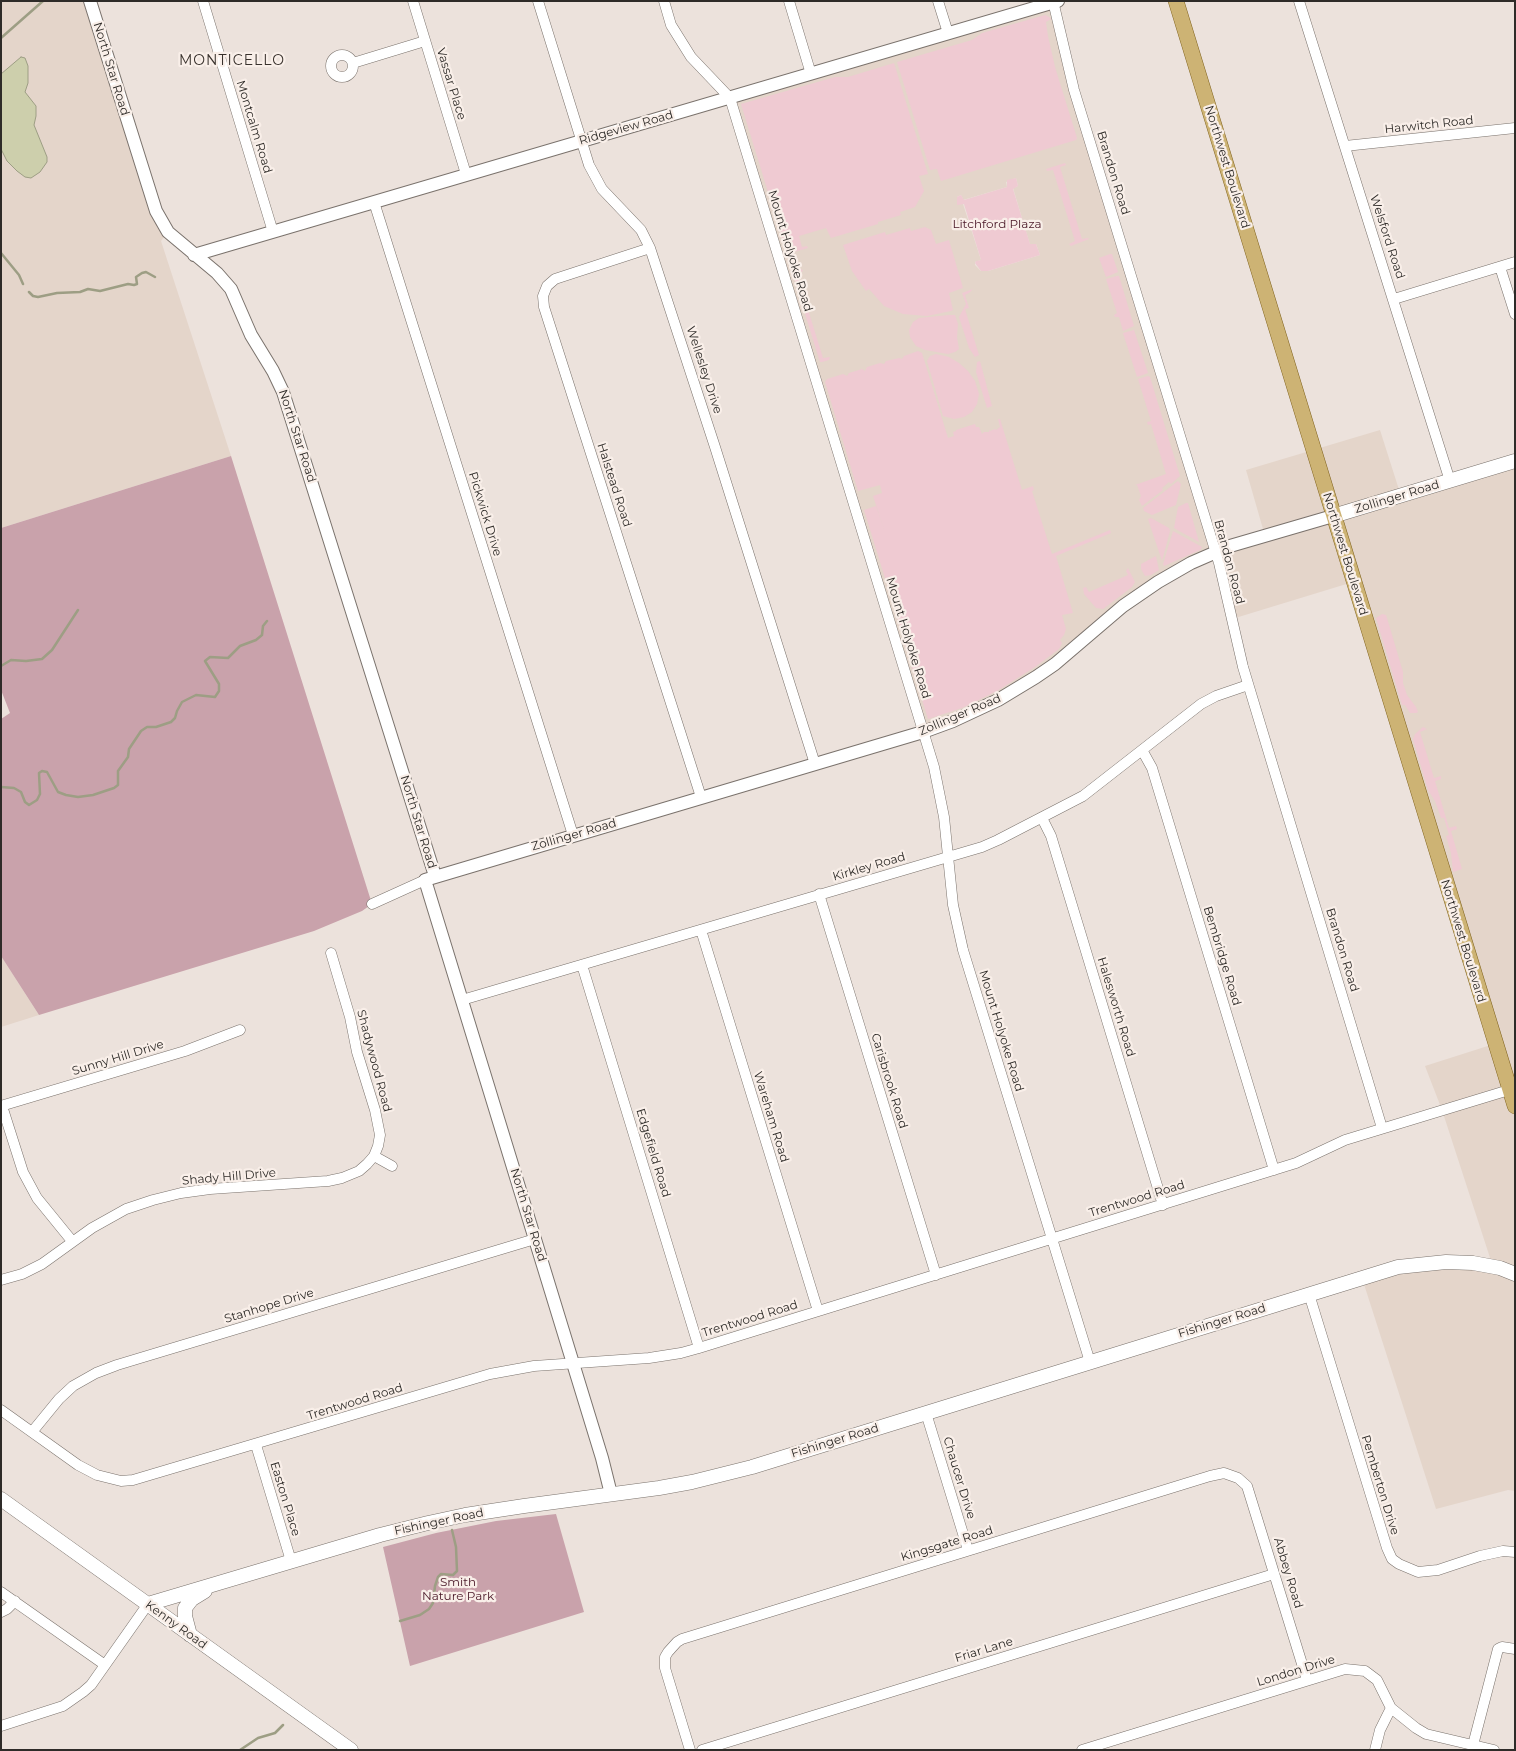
<!DOCTYPE html>
<html>
<head>
<meta charset="utf-8">
<style>
	body { margin:0 }
	#map { position:relative; width:1516px; height:1751px; overflow:hidden; background:#ece2dc; font-family:Montserrat,sans-serif }
	canvas { display:block }
	.frame { position:absolute; inset:0; border:2px solid #2e2b28; pointer-events:none }
</style>
</head>
<body>
<div id="map">
<canvas width="1516" height="1751"></canvas>
<div class="frame"></div>
</div>
<script>
const context = document.querySelector('canvas').getContext('2d');
context.lineJoin = 'round';
function paint(path, color) {
  context.fillStyle = color;
  context.fill(path, 'evenodd');
}
function toPath(rows) {
  const path = new Path2D();
  for (const r of rows) {
    if (r.length === 3) {
      path.moveTo(r[0] + r[2], r[1]);
      path.arc(r[0], r[1], r[2], 0, 2 * Math.PI);
      continue;
    }
    path.moveTo(r[0], r[1]);
    for (let i = 2; i < r.length; i += 2) path.lineTo(r[i], r[i + 1]);
  }
  return path;
}
function stroke(path, color, width, dash) {
  context.strokeStyle = color;
  context.lineWidth = width;
  context.lineCap = dash ? 'butt' : 'round';
  context.setLineDash(dash || []);
  context.stroke(path);
}
function drawText(font, color, halo, rows, align = 'center') {
  context.font = font + ' Montserrat,sans-serif';
  context.lineWidth = 4.5;
  context.setLineDash([]);
  context.textBaseline = 'middle';
  context.strokeStyle = halo;
  context.fillStyle = color;
  for (const [text, x, y, turn = 0] of rows) {
    context.save();
    context.translate(x, y);
    context.rotate((+turn || 0) * Math.PI / 180);
    context.textAlign = isNaN(turn) ? turn : align;
    if (halo) context.strokeText(text, 0, 0);
    context.fillText(text, 0, 0);
    context.restore();
  }
}
paint(toPath([
	[1,1,90,1,168,232,161,241,231,456,1,528],
	[1053,3,1215,552,1265,536,1246,470,1380,430,1401,496,1515,461,1515,1491,1508,1490,1436,1509,1362,1278,1398,1267,1493,1267,1442,1110,1425,1066,1494,1044,1353,582,1232,619,1216,553,1191,563,1055,664,923,732,730,98],
	[1016,178,1018,186,1013,188,1030,245,1036,244,1040,255,988,271,981,271,975,265,975,262,981,260,963,204,957,197,961,195,963,200,1007,187,1006,182],
	[1,956,39,1015,1,1027]
]), '#e4d5ca');
paint(toPath([
	[1045,15,1049,17,1051,19,1046,22,1048,36,1055,67,1077,138,1076,140,941,181,937,169,930,170,897,62,972,40,982,33],
	[894,63,928,174,919,176,924,191,915,207,900,212,901,215,878,222,878,224,831,238,826,228,799,236,802,247,807,246,808,248,787,254,741,104,835,77,848,77],
	[1065,163,1066,165,1060,167,1082,239,1088,238,1089,239,1071,246,1069,244,1075,241,1053,170,1047,171,1046,169],
	[1016,178,1018,186,1013,189,1030,244,1036,244,1040,255,988,271,981,271,975,263,976,261,981,260,964,204,957,205,957,197,961,195,964,200,1007,187,1007,180],
	[925,227,931,230,936,244,949,240,963,288,949,293,953,310,951,311,927,316,903,314,884,306,869,289,866,291,852,271,843,245,885,232,886,235,910,228,911,231],
	[1110,254,1112,254,1118,272,1106,277,1099,258],
	[801,269,803,271,797,274,823,358,830,357,829,360,822,362,820,362,819,359,793,275,793,272],
	[1117,276,1119,276,1134,326,1123,331,1119,317,1115,317,1114,315,1117,313,1106,279],
	[973,289,969,293,965,295,969,308,965,309,979,355,975,357,969,348,959,317,966,304,962,293],
	[949,315,955,315,958,324,957,337,959,349,955,352,948,354,925,350,916,346,910,337,909,330,913,322,919,318],
	[1134,330,1148,373,1137,377,1123,333],
	[918,351,922,353,948,438,954,436,953,432,956,431,956,430,975,424,976,427,979,427,982,434,984,432,989,432,989,430,990,431,995,429,996,430,1000,427,998,419,1000,419,1022,490,1033,486,1034,490,1032,491,1052,554,1110,530,1111,533,1056,556,1073,613,1062,615,1066,629,1064,635,1060,640,1062,643,1059,649,1035,667,997,691,962,708,928,719,902,635,904,634,903,630,901,630,864,510,876,506,885,532,873,496,882,493,880,485,858,491,825,382,827,379,843,374,847,376,849,373,862,369,865,371,867,367,880,363,884,364,886,361,899,358,902,359,904,356],
	[936,354,949,357,959,363,968,371,975,381,979,394,977,404,972,412,964,417,954,419,943,416,927,361,930,356],
	[980,361,992,406,987,408,976,372,977,362],
	[1148,376,1150,377,1180,476,1171,484,1169,482,1162,488,1163,490,1142,506,1139,500,1141,496,1137,485,1135,485,1166,474,1151,424,1148,425,1147,422,1151,421,1138,379],
	[1178,481,1181,484,1176,505,1152,515,1144,511,1143,508],
	[1186,503,1188,503,1199,542,1174,528,1178,507],
	[1151,518,1169,528,1170,531,1162,561,1148,519],
	[1173,531,1202,547,1200,550,1164,566,1163,564],
	[1156,556,1159,570,1151,575,1145,576,1141,569,1141,564],
	[1128,568,1135,582,1132,587,1103,609,1096,608,1084,594,1083,588,1086,587,1089,592,1128,575,1126,571],
	[1382,614,1386,615,1387,618,1403,672,1403,683,1407,695,1416,707,1418,712,1416,713,1410,713,1405,705,1402,705,1376,618],
	[1423,727,1427,729,1420,732,1434,778,1441,776,1441,779,1435,781,1449,828,1456,826,1457,829,1451,831,1462,869,1453,872,1451,853,1446,836,1449,835,1444,818,1441,818,1435,801,1428,790,1413,739,1415,734]
]), '#efcad2');
paint(toPath([
	[231,456,372,904,362,911,314,931,39,1015,1,956,1,719,10,713,1,690,1,528],
	[556,1514,584,1612,410,1666,383,1547,436,1533,496,1521]
]), '#c9a2ab');
const water = toPath([
	[21,57,25,58,28,66,28,83,25,92,36,106,36,116,34,125,47,157,47,162,40,172,31,178,25,177,17,171,7,161,1,149,1,74,21,57]
]);
paint(water, '#cdcfac');
stroke(water, '#9d9e84', 1);
stroke(toPath([
	[1,38,43,1],
	[1,253,19,275,23,284],
	[29,292,33,296,38,297,57,293,80,292,88,289,100,291,128,284,134,285,137,284,136,277,142,273,146,272,155,277],
	[1,666,11,660,26,661,42,659,52,650,78,610],
	[1,787,14,788,21,792,25,802,29,805,37,800,40,794,39,773,42,771,47,772,58,792,66,795,78,797,93,795,114,788,118,785,118,771,128,757,129,749,141,731,147,727,156,727,171,722,175,718,177,711,182,702,196,695,215,697,219,691,219,684,205,661,210,657,228,658,240,646,256,640,262,635,263,626,267,621],
	[400,1621,420,1615,429,1609,433,1603,435,1586,438,1577,441,1574,453,1575,457,1571,456,1547,452,1530],
	[240,1750,258,1738,275,1733,283,1725]
]), '#9d9e84', 2.5);
const minor = toPath([
	[203,1,273,232],
	[413,1,466,174],
	[538,1,589,165,602,189,641,230,650,248,715,447,815,764],
	[664,1,671,25,691,57,730,98,934,767,944,817,953,905,963,950,1090,1362],
	[789,1,811,74],
	[938,1,948,33],
	[1053,1,1074,90,1219,563,1243,667,1382,1128],
	[1299,1,1450,481],
	[342,66,11],
	[353,63,425,41],
	[1345,146,1515,128],
	[374,202,573,835],
	[650,248,555,279,547,286,543,296,544,307,701,797],
	[1500,267,1515,314],
	[1394,299,1515,262],
	[1142,750,1152,768,1274,1170],
	[1042,818,1051,836,1163,1205],
	[819,894,936,1275],
	[372,904,425,880],
	[701,930,818,1311],
	[582,965,699,1348],
	[462,1000,982,847,998,840,1083,796,1201,704,1216,696,1248,685],
	[1,1106,185,1051,240,1030],
	[2,1106,23,1172,37,1198,72,1241],
	[374,1156,392,1166],
	[1,1280,22,1274,42,1264,92,1228,126,1209,153,1200,181,1193,210,1189,328,1181,342,1178,359,1171,367,1164,374,1156,378,1146,380,1135,375,1110,357,1052,350,1017,331,953],
	[1309,1294,1387,1548,1392,1559,1399,1564,1418,1572,1438,1570,1480,1556,1503,1551,1515,1552],
	[1,1410,78,1465,97,1475,121,1481,133,1480,490,1374,534,1366,649,1358,681,1353,699,1348,1296,1163,1345,1140,1509,1090],
	[926,1413,968,1550],
	[32,1432,59,1399,73,1386,96,1373,117,1365,535,1239],
	[256,1445,291,1561],
	[1,1592,105,1665],
	[1,1612,7,1609,15,1601],
	[1,1726,63,1706,83,1692,91,1685,148,1604],
	[1473,1745,1498,1649,1502,1647,1515,1649],
	[690,1750,665,1668,665,1657,668,1652,677,1642,682,1639,1210,1476,1224,1473,1238,1478,1247,1486,1307,1680],
	[702,1750,1274,1574],
	[1082,1750,1345,1669,1365,1671,1377,1680,1391,1708,1416,1728,1426,1734,1494,1750],
	[1375,1750,1380,1730,1391,1708]
]);
const tertiary = toPath([
	[90,1,156,211,168,232,217,273,231,289,251,335,273,371,283,392,435,876],
	[194,255,1058,1],
	[611,1494,602,1458,425,880,923,732,953,721,998,700,1036,677,1055,664,1123,606,1158,582,1191,563,1230,546,1333,516]
]);
const secondary = toPath([
	[1333,516,1515,461],
	[1,1499,351,1750],
	[148,1604,380,1535,428,1523,465,1515,524,1506,659,1488,692,1482,752,1467,1398,1267,1446,1262,1473,1263,1500,1268,1515,1274],
	[190,1635,185,1616,185,1608,192,1599,205,1591]
]);
const primary = toPath([
	[1176,1,1515,1106]
]);
stroke(minor, '#7a726c', 11);
stroke(tertiary, '#7a726c', 14);
stroke(secondary, '#7a726c', 15);
stroke(primary, '#7f621e', 16);
stroke(minor, '#fff', 10);
stroke(tertiary, '#fff', 12);
stroke(secondary, '#fff', 14);
stroke(primary, '#cdb374', 15);
drawText('12px', '#2e2b28', '#f9efe9', [
	["North Star Road",111,69,73],
	["Vassar Place",451,84,73],
	["Harwitch Road",1429,125,-6],
	["Montcalm Road",254,127,73],
	["Ridgeview Road",626,128,-16],
	["Northwest Boulevard",1227,167,73],
	["Brandon Road",1113,173,73],
	["Welsford Road",1387,237,72],
	["Mount Holyoke Road",790,251,73],
	["Wellesley Drive",704,370,72],
	["North Star Road",297,436,72],
	["Halstead Road",614,485,72],
	["Zollinger Road",1397,497,-17],
	["Pickwick Drive",485,514,73],
	["Northwest Boulevard",1345,554,73],
	["Brandon Road",1229,562,75],
	["Mount Holyoke Road",908,638,73],
	["Zollinger Road",960,715,-23],
	["North Star Road",418,822,73],
	["Zollinger Road",574,835,-16],
	["Kirkley Road",869,867,-16],
	["Northwest Boulevard",1463,941,73],
	["Brandon Road",1342,950,73],
	["Bembridge Road",1222,956,73],
	["Halesworth Road",1116,1007,73],
	["Mount Holyoke Road",1001,1031,73],
	["Sunny Hill Drive",118,1058,-17],
	["Shadywood Road",374,1061,75],
	["Carisbrook Road",889,1081,73],
	["Wareham Road",771,1117,73],
	["Edgefield Road",653,1153,73],
	["Shady Hill Drive",229,1177,-5],
	["Trentwood Road",1137,1199,-17],
	["North Star Road",528,1215,73],
	["Stanhope Drive",269,1306,-17],
	["Trentwood Road",750,1319,-17],
	["Fishinger Road",1222,1321,-17],
	["Trentwood Road",355,1402,-17],
	["Fishinger Road",835,1441,-17],
	["Chaucer Drive",959,1478,73],
	["Pemberton Drive",1380,1485,73],
	["Easton Place",285,1499,73],
	["Fishinger Road",439,1522,-12],
	["Kingsgate Road",947,1544,-17],
	["Abbey Road",1288,1573,73],
	["Kenny Road",176,1625,36],
	["Friar Lane",984,1650,-17],
	["London Drive",1296,1671,-17]
]);
drawText('12px', '#481626', '#f9efe9', [
	["Litchford Plaza",997,224],
	["Smith",458,1582],
	["Nature Park",458,1596]
]);
context.letterSpacing = '1px';
drawText('14px', '#38312c', '#f9efe9', [
	["MONTICELLO",232,61]
]);
context.letterSpacing = '0px';
</script>
</body>
</html>
